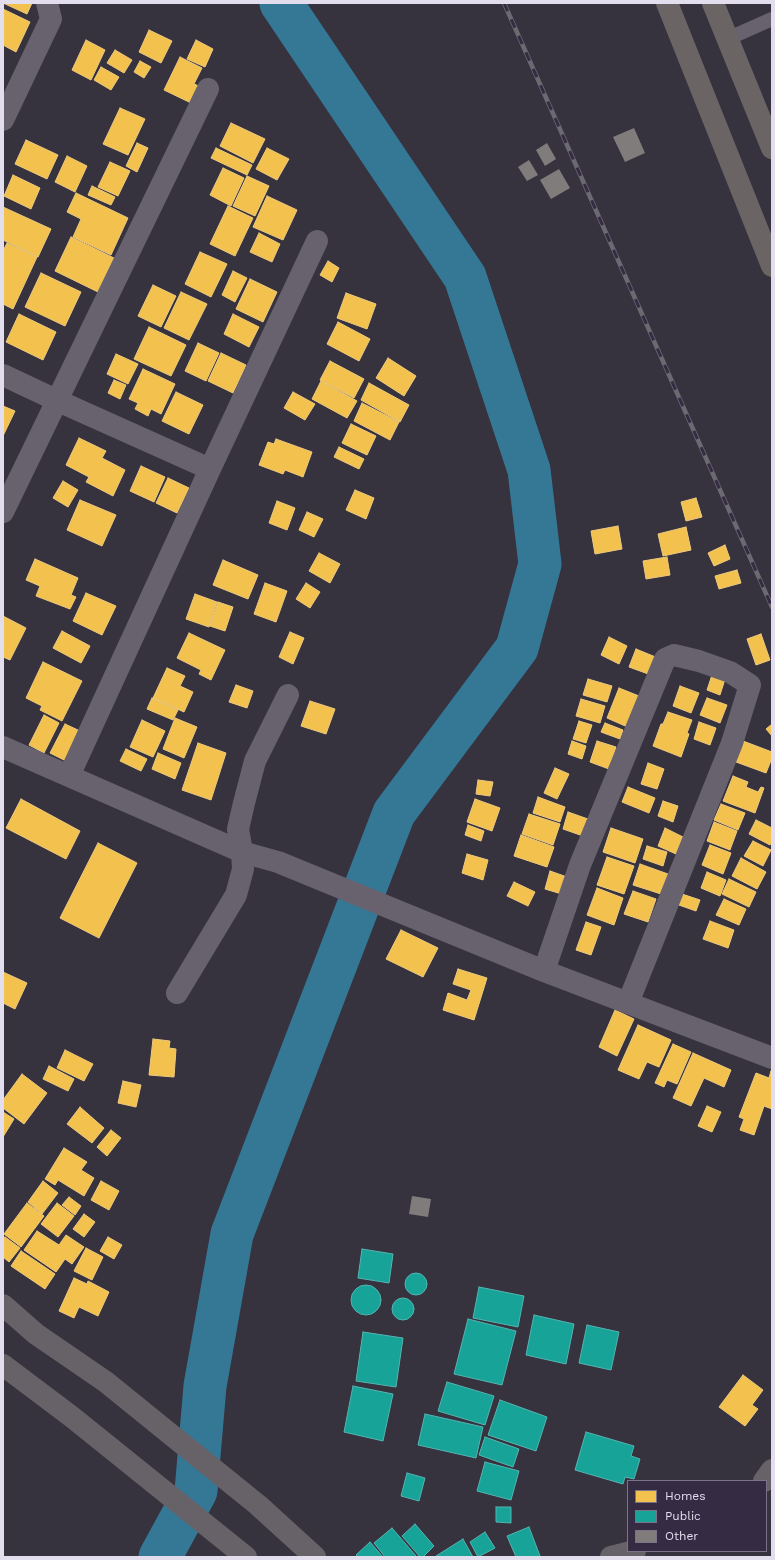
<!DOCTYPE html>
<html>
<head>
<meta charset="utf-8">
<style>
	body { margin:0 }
	#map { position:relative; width:775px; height:1560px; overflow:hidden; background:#36323e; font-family:"Work Sans",sans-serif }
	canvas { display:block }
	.frame { position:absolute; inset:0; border:4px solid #e3deee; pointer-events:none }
	.legend { position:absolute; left:627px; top:1480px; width:140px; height:72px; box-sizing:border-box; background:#352c44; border:1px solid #7b7388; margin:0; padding:5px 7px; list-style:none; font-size:12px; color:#e3deee }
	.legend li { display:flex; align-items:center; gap:8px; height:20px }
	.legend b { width:20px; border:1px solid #7b7388 }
</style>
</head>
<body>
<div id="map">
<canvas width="775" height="1560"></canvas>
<div class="frame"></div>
<ul class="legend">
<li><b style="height:11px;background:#f2c14e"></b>Homes</li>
<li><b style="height:11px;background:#17a398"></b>Public</li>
<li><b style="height:11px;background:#817c7c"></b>Other</li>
</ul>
</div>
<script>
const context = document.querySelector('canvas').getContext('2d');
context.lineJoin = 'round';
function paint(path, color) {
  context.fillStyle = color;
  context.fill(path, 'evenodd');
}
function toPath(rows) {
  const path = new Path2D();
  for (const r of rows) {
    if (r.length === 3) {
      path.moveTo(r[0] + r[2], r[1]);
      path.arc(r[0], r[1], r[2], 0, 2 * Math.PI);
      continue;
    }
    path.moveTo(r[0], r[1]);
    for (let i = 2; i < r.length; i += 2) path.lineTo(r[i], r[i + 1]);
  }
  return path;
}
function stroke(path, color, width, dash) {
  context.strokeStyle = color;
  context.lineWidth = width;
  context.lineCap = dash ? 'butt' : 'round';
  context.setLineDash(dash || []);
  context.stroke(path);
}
const homes = toPath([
	[3,3,32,3,27,14,3,3],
	[3,9,30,22,16,52,3,45,3,9],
	[149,30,172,41,161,63,139,52,149,30],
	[86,40,105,50,91,80,72,70,86,40],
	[196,40,213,49,205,67,187,59,196,40],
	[115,50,132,60,124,73,107,63,115,50],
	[180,57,202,68,194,84,199,86,191,103,164,90,180,57],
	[140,61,151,67,144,78,134,72,140,61],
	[101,67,119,77,111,90,94,80,101,67],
	[120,108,145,119,128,155,103,144,120,108],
	[231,123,265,139,253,163,220,146,231,123],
	[26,140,58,155,47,179,15,164,26,140],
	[137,143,148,148,137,172,126,166,137,143],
	[216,148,252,165,247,175,211,158,216,148],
	[267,148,289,159,277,180,256,169,267,148],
	[67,156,87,166,75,192,55,182,67,156],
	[110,162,130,171,118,196,98,187,110,162],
	[223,168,244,178,231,206,210,195,223,168],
	[13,175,40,188,31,209,4,196,13,175],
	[247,176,269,186,255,216,233,206,247,176],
	[92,186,115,197,111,205,88,195,92,186],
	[76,193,128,218,111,255,73,237,81,219,67,212,76,193],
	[267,196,297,210,283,240,253,227,267,196],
	[228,206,253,218,235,256,210,244,228,206],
	[3,207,51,229,38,257,3,240,3,207],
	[259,233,280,244,272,262,250,252,259,233],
	[71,237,114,258,98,292,55,271,71,237],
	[7,243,37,257,13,309,3,304,3,251,7,243],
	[200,252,227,264,211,297,185,284,200,252],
	[328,261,339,268,332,282,320,275,328,261],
	[233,271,247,278,235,302,222,295,233,271],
	[41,273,81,292,65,326,25,307,41,273],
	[250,279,277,292,263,322,236,309,250,279],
	[153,285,176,296,161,327,138,316,153,285],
	[181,292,207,304,189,340,164,328,181,292],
	[346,293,376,304,367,329,337,318,346,293],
	[19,314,56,332,43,360,6,342,19,314],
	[233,314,259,327,249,347,224,334,233,314],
	[338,322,370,339,359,361,327,344,338,322],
	[149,327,186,345,171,376,134,359,149,327],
	[198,343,219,353,206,381,185,371,198,343],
	[221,353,246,365,233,393,208,381,221,353],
	[116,354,138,364,128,384,107,374,116,354],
	[388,358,416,376,404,396,376,378,388,358],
	[330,361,364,379,354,398,320,380,330,361],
	[143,369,175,384,161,414,151,409,148,416,135,409,138,403,129,399,143,369],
	[114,380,126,385,120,399,108,393,114,380],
	[321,381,357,401,347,418,312,399,321,381],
	[369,383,409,405,400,422,361,400,369,383],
	[176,392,203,405,189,434,162,421,176,392],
	[293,392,315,404,305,420,284,408,293,392],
	[362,403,399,422,390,440,354,421,362,403],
	[3,406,15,411,3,436,3,406],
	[351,424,376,436,367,455,342,443,351,424],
	[79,438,106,451,102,458,125,470,113,496,86,482,89,477,66,465,79,438],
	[276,439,312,452,303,477,285,470,283,474,259,465,268,442,274,444,276,439],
	[339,447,364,459,359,469,334,457,339,447],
	[141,466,165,477,154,502,130,491,141,466],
	[168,478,189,488,177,513,156,503,168,478],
	[63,481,78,490,68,507,53,498,63,481],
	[355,490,374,498,366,519,346,510,355,490],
	[696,498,702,517,686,521,681,502,696,498],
	[80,500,116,515,102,546,67,530,80,500],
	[277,501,295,508,287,530,269,523,277,501],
	[307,512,323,519,314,537,299,530,307,512],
	[618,526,622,549,595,554,591,531,618,526],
	[686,527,691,550,663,556,658,534,686,527],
	[725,545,730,559,714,566,708,553,725,545],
	[319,553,340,564,330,583,309,571,319,553],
	[667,557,670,575,646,579,643,561,667,557],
	[35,559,78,578,71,595,76,597,70,609,36,596,40,586,26,580,35,559],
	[223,560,258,575,248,599,213,585,223,560],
	[737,570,741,583,719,589,715,576,737,570],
	[265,583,287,591,276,622,254,614,265,583],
	[306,583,320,592,310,608,296,599,306,583],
	[86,593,116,606,102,635,73,621,86,593],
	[195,594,217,602,209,627,186,619,195,594],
	[218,602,233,607,225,631,210,626,218,602],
	[3,616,26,628,10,660,3,657,3,616],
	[62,631,90,646,81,663,53,648,62,631],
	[290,632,304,638,293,664,279,657,290,632],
	[189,633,225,650,211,680,199,674,201,670,177,658,189,633],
	[761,634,770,660,756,665,747,639,761,634],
	[609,637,627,646,619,664,601,655,609,637],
	[636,649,658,658,651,675,629,667,636,649],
	[43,662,82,681,62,721,40,710,42,706,26,698,43,662],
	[167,668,185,676,180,686,193,692,184,712,153,698,167,668],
	[713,672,726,676,720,695,707,690,713,672],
	[588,679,612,686,607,702,583,695,588,679],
	[236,685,253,691,247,708,229,702,236,685],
	[680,686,699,693,691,713,673,706,680,686],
	[619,688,644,698,632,729,607,718,619,688],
	[152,698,178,710,173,720,147,709,152,698],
	[707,698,727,705,720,723,700,715,707,698],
	[581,699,605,706,600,723,576,716,581,699],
	[310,701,335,709,326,734,301,726,310,701],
	[668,712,692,720,687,733,689,734,681,757,653,746,661,724,663,724,668,712],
	[44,715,59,723,44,753,29,745,44,715],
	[175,718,197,727,184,758,163,749,175,718],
	[142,720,165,731,153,757,130,747,142,720],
	[579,721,592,725,586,743,573,739,579,721],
	[699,722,716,728,710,745,694,739,699,722],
	[605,723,623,730,620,739,601,732,605,723],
	[65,724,80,731,66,761,50,753,65,724],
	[772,724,772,736,766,729,772,724],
	[572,741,586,746,582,759,568,754,572,741],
	[597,741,616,747,609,769,590,762,597,741],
	[743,741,772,752,772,758,766,773,736,762,743,741],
	[198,743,226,753,211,800,182,790,198,743],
	[126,749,147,759,141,771,120,761,126,749],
	[158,753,181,763,175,779,152,769,158,753],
	[648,763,664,769,657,789,641,784,648,763],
	[555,768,569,774,557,799,544,793,555,768],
	[733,776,748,782,746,787,758,792,761,787,764,788,755,813,723,801,733,776],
	[478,780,493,782,490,796,476,794,478,780],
	[628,787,655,798,649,813,622,802,628,787],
	[538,797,565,807,560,822,533,813,538,797],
	[21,799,80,831,66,859,6,828,21,799],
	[475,799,500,808,492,831,467,822,475,799],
	[663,801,678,806,673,822,658,816,663,801],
	[721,804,745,813,738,830,714,820,721,804],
	[568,812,588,819,583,836,563,829,568,812],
	[529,814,560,824,553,845,522,834,529,814],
	[756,820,772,828,772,841,770,845,749,834,756,820],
	[714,822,737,831,730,850,707,841,714,822],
	[468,825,484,831,481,841,465,835,468,825],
	[611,828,643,839,635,863,603,852,611,828],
	[665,828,683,837,676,854,658,846,665,828],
	[521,835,554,847,547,867,514,856,521,835],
	[753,841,771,850,763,866,744,856,753,841],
	[98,843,137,863,99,938,60,918,98,843],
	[710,845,731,853,723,874,702,865,710,845],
	[647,846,667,852,663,866,643,859,647,846],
	[467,854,488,860,483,880,462,873,467,854],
	[607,857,634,866,624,894,597,885,607,857],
	[741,858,766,872,757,889,732,876,741,858],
	[640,864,668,874,661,894,633,885,640,864],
	[550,871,570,878,565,895,545,889,550,871],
	[707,872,726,880,720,896,701,888,707,872],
	[729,879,756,892,749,907,722,894,729,879],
	[514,882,535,892,528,906,507,896,514,882],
	[597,888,623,898,614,925,587,915,597,888],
	[633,891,656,899,648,922,624,914,633,891],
	[679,893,700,900,696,911,676,904,679,893],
	[724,899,746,909,739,925,716,915,724,899],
	[710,921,734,930,728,948,703,939,710,921],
	[586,922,601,927,591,955,576,950,586,922],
	[401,930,438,948,423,977,386,959,401,930],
	[458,969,487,978,474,1020,443,1010,448,993,467,1000,471,990,453,984,458,969],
	[3,972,27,983,15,1009,3,1003,3,972],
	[615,1010,634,1019,617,1056,599,1047,615,1010],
	[638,1025,671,1040,659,1067,647,1062,639,1079,618,1070,638,1025],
	[153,1039,170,1041,169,1048,176,1049,174,1077,149,1075,153,1039],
	[673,1044,691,1052,677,1084,667,1080,664,1087,655,1083,673,1044],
	[65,1050,93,1064,84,1081,57,1068,65,1050],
	[693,1053,731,1070,724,1087,704,1078,691,1106,673,1098,693,1053],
	[49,1066,74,1079,68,1091,43,1079,49,1066],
	[771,1071,772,1109,764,1106,754,1135,740,1130,744,1119,739,1117,756,1073,769,1078,771,1071],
	[22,1074,47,1093,24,1124,3,1108,3,1100,22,1074],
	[123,1081,141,1085,136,1107,118,1103,123,1081],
	[707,1106,721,1112,712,1132,698,1126,707,1106],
	[80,1107,104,1128,92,1143,67,1124,80,1107],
	[3,1112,14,1119,3,1137,3,1112],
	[111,1130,121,1138,107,1156,97,1147,111,1130],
	[64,1148,87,1162,81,1170,94,1178,84,1196,58,1180,55,1185,45,1179,64,1148],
	[43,1181,58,1193,42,1214,28,1202,43,1181],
	[101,1181,119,1191,109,1210,91,1200,101,1181],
	[69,1197,81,1206,75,1215,62,1205,69,1197],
	[27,1203,44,1216,21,1247,4,1234,27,1203],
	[57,1203,74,1216,58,1237,41,1224,57,1203],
	[84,1214,95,1222,84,1237,73,1229,84,1214],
	[37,1231,59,1245,66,1235,84,1247,72,1264,65,1259,56,1272,24,1250,37,1231],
	[5,1237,20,1248,9,1262,3,1257,3,1239,5,1237],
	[108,1237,122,1245,114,1259,100,1251,108,1237],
	[86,1248,103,1257,92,1280,74,1271,86,1248],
	[21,1251,55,1274,45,1289,11,1266,21,1251],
	[74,1278,87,1284,88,1281,109,1292,98,1316,79,1307,74,1318,59,1311,74,1278],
	[743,1375,763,1390,752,1405,758,1409,745,1426,719,1407,743,1375]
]);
paint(homes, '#f2c14e');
stroke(homes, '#eeca7e', 1);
const public = toPath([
	[362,1249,393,1254,389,1283,358,1278,362,1249],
	[416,1284,11],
	[366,1300,15],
	[479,1287,524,1296,518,1327,473,1318,479,1287],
	[403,1309,11],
	[534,1315,574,1324,566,1364,526,1355,534,1315],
	[468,1319,516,1331,502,1385,454,1374,468,1319],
	[587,1325,619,1332,611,1370,579,1363,587,1325],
	[363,1332,403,1338,396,1387,356,1381,363,1332],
	[447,1382,494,1396,485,1425,438,1411,447,1382],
	[353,1386,393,1394,383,1441,344,1432,353,1386],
	[500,1400,547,1417,536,1451,488,1435,500,1400],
	[425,1414,483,1427,476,1458,418,1445,425,1414],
	[586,1432,634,1446,631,1456,640,1459,634,1479,625,1477,623,1484,575,1470,586,1432],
	[485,1437,519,1449,513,1467,479,1455,485,1437],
	[485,1462,519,1471,511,1500,477,1491,485,1462],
	[407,1473,425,1478,419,1501,401,1496,407,1473],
	[496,1507,511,1507,511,1523,496,1522,496,1507],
	[415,1524,434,1546,423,1557,420,1557,402,1536,415,1524],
	[529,1527,540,1556,537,1557,516,1557,507,1536,529,1527],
	[392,1528,417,1557,385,1557,374,1543,392,1528],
	[485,1532,495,1548,478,1557,470,1542,485,1532],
	[463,1539,473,1557,436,1557,436,1556,463,1539],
	[370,1542,383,1557,358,1557,356,1555,370,1542]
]);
paint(public, '#17a398');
stroke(public, '#54b5b2', 1);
stroke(toPath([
	[160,1557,196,1491,205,1386,232,1234,394,813,517,648,540,564,529,470,465,277,281,3]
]), '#357896', 43);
paint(toPath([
	[634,128,645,153,625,162,613,137],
	[547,143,556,159,545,166,536,150],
	[529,160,538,175,527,181,518,167],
	[559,169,570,188,551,199,540,180],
	[412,1196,431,1199,428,1217,409,1214]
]), '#817c7c');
stroke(toPath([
	[727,39,772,19]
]), '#67626d', 14);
stroke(toPath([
	[3,120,51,19,47,3],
	[3,375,56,400,210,469],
	[3,512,208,89],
	[3,747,242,852,278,862,544,971,772,1058],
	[69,776,210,469,317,241],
	[544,971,580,865,665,659,674,655,699,661,730,672,750,685,732,743,628,1003],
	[177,993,236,895,243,869,242,852,238,829,244,803,255,761,288,695]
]), '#67626d', 22);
stroke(toPath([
	[3,1305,36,1334,106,1382,159,1425,258,1505,315,1557],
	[3,1365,72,1417,246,1557],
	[764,1481,772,1470],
	[611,1557,635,1551]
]), '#676268', 22);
stroke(toPath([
	[667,3,772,266],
	[713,3,772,148]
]), '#6b6465', 22);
const rail = toPath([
	[504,3,772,607]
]);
stroke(rail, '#6c6973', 4.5);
stroke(rail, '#352c44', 3, [9]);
</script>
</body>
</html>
